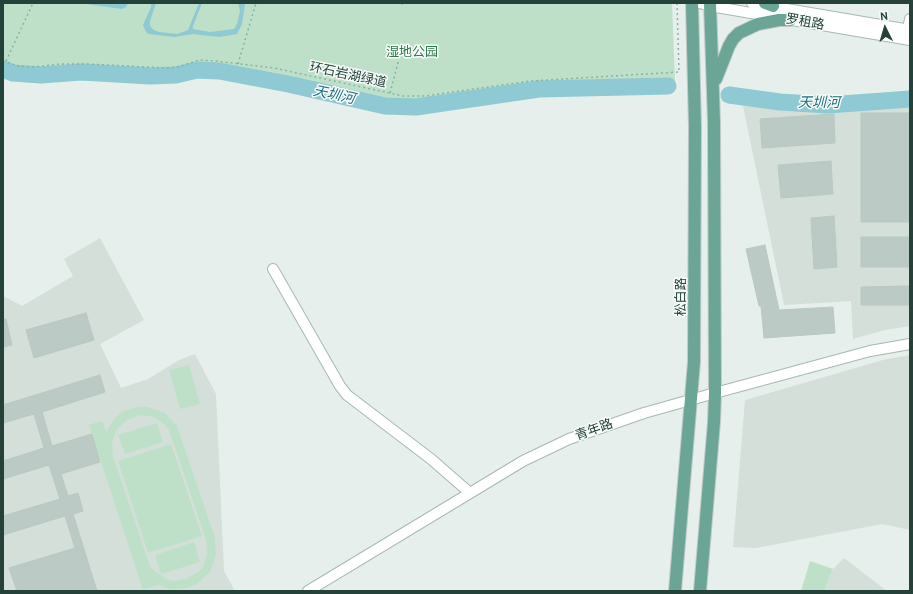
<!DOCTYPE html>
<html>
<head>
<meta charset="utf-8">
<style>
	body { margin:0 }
	#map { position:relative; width:913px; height:594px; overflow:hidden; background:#e6efeb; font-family:Cabin,sans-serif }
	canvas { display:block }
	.frame { position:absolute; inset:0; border:4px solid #24423a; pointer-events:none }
	.north { position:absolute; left:865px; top:8px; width:40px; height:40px; -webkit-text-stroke:3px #f7fbf9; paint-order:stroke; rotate:355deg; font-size:11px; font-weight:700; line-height:16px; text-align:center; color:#24423a }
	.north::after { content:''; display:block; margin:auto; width:14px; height:18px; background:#24423a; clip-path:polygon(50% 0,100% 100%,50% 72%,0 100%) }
</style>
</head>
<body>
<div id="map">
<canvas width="913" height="594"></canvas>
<div class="frame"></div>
<div class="north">N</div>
</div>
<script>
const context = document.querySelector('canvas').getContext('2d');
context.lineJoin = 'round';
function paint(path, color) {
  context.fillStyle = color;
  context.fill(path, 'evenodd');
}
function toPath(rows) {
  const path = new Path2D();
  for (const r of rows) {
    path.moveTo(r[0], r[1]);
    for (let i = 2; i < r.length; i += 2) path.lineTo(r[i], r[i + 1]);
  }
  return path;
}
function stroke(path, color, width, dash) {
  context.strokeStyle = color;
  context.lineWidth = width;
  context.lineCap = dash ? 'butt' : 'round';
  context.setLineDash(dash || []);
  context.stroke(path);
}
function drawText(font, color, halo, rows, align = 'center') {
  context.font = font + ' Cabin,"Noto Sans SC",sans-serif';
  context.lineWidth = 3;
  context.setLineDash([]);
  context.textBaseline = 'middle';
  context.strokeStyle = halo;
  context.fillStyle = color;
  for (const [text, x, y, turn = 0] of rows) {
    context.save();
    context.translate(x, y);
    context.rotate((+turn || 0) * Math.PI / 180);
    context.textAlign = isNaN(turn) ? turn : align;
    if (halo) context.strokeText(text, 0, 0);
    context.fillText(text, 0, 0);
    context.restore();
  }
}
paint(toPath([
	[910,105,910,326,885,330,853,339,851,301,784,305,743,106,838,110],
	[100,238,144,320,100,344,121,388,148,379,179,360,195,354,216,394,224,571,235,591,3,591,3,296,22,306,73,276,64,259],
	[910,355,910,530,882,524,756,548,733,547,745,400,883,360],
	[844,558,887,591,824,591,833,569]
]), '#d4dfda');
paint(toPath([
	[3,3,672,3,675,81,538,86,415,103,384,103,288,80,213,66,191,67,172,72,141,73,80,69,58,69,40,72,13,69,3,65],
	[189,365,200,404,180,409,169,370],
	[139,407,148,407,165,413,177,426,215,538,216,555,210,572,197,584,189,587,180,589,171,589,158,585,143,590,89,425,102,421,106,432,115,418,122,412,130,409],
	[140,415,154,417,165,425,169,430,206,540,207,554,203,567,198,572,186,579,173,581,166,579,154,571,150,566,113,456,112,442,117,429,127,420],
	[157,423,163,442,125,454,118,435],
	[171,444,202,536,148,553,118,461],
	[194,542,200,562,161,574,155,555],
	[810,561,833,569,824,591,801,591]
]), '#bfe0c8');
paint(toPath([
	[79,3,128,3,126,7,122,9],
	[151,3,156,3,150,21,150,26,154,30,159,32,177,34,188,30,199,3,202,3,193,26,193,29,210,32,234,29,237,24,240,11,238,3,244,3,245,4,242,24,237,34,219,37,193,34,174,37,148,34,145,30,143,25,151,7]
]), '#8ec9d4');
stroke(toPath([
	[3,69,13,73,41,75,81,72,150,76,176,75,197,70,219,71,288,84,385,106,416,107,539,89,668,86],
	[729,95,780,102,828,105,910,99]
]), '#8ec9d4', 17);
const building = toPath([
	[861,113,910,113,910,222,861,222,861,113],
	[834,114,835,143,762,148,760,119,834,114],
	[831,161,833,194,781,198,778,165,831,161],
	[834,216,837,267,814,269,811,218,834,216],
	[861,237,910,237,910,267,861,267,861,237],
	[765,245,779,310,833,307,835,333,764,338,761,306,759,306,746,249,765,245],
	[910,286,910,305,861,305,861,287,910,286],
	[86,313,94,340,34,358,26,330,86,313],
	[3,319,6,319,12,345,3,347,3,319],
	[100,375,105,392,42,412,52,446,92,434,100,462,61,474,68,496,78,493,83,511,73,514,97,591,17,591,9,568,75,548,65,516,3,535,3,516,60,499,49,465,3,479,3,461,44,448,34,414,3,423,3,405,100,375]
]);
paint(building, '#bbcac4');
stroke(building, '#b8c9c2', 1);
const minor = toPath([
	[700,3,710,6,910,40],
	[752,3,910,30],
	[908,29,910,19],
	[273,269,340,386,347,395,431,459,470,493],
	[308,591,523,461,569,439,644,413,715,393,870,351,910,344]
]);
const major = toPath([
	[765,3,773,6],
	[716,79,729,46,733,39,739,33,758,24,779,20,790,20],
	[675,591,694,362,695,127,692,3],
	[700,591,714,422,715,393,714,123,710,3]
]);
stroke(minor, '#a8b8b2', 12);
stroke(major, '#c2cac8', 14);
stroke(toPath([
	[402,3,403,7],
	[3,61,18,66,35,67,60,64,87,64,166,68,178,67,199,60,215,61,274,68,403,96,425,96,530,81,679,72,677,3],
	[6,61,33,3],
	[238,64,256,3],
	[390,93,399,59]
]), '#86b3a5', 1.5, [2, 3]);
stroke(minor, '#fff', 10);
stroke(major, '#6aa596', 12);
drawText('13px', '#24423a', '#f7fbf9', [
	["罗租路",805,22,10],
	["环石岩湖绿道",348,75,12],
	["松白路",681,297,-90],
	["青年路",594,430,-20]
]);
drawText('13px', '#2d7a4b', '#f7fbf9', [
	["湿地公园",412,52]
]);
drawText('italic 14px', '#1c6f80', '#f7fbf9', [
	["天圳河",334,95,12],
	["天圳河",819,103]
]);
</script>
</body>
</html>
